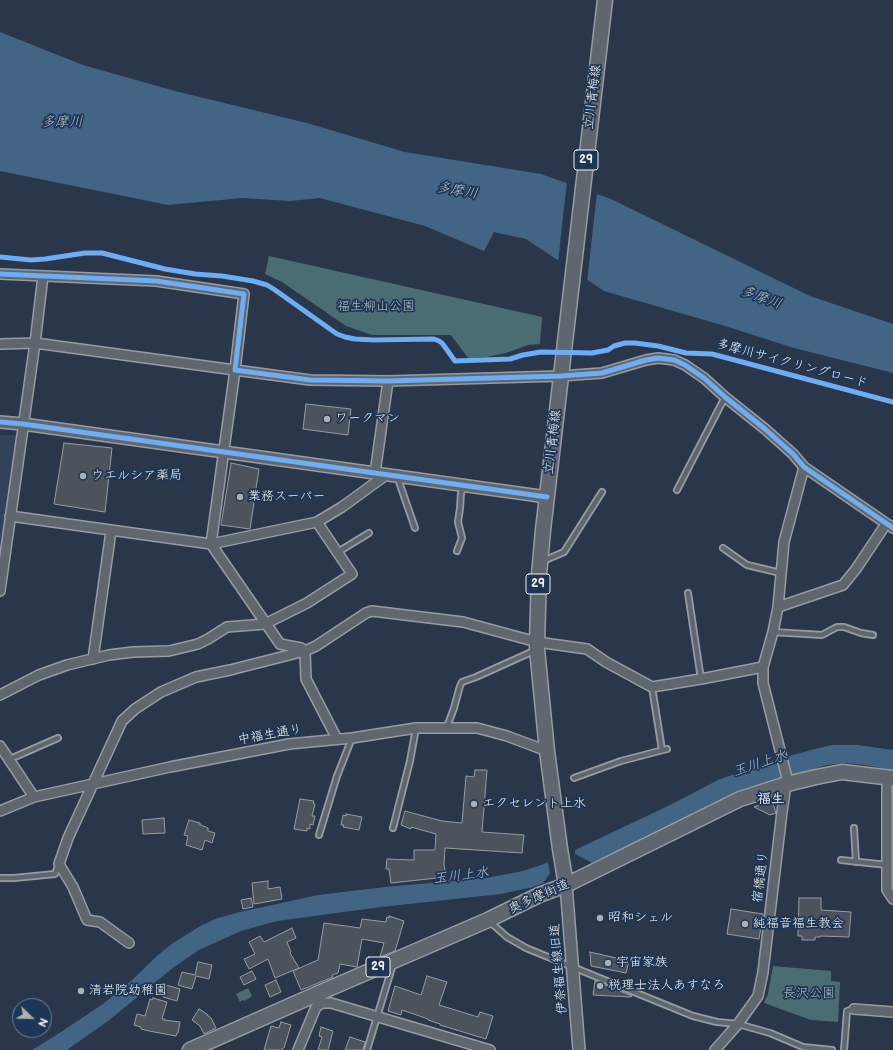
<!DOCTYPE html>
<html>
<head>
<meta charset="utf-8">
<style>
	body { margin:0 }
	#map { position:relative; width:893px; height:1050px; overflow:hidden; background:#2a374a; font-family:"Balsamiq Sans",sans-serif }
	canvas { display:block }
	.north { position:absolute; left:12px; top:998px; width:40px; height:40px; box-sizing:border-box; background:#1d3557; border:1px solid #738091; border-radius:50%; rotate:113deg; font-size:11px; font-weight:700; line-height:16px; text-align:center; color:#f4f1e8 }
	.north::after { content:''; display:block; margin:auto; width:14px; height:18px; background:#adb0b1; clip-path:polygon(50% 0,100% 100%,50% 72%,0 100%) }
</style>
</head>
<body>
<div id="map">
<canvas width="893" height="1050"></canvas>
<div class="north">N</div>
</div>
<script>
const context = document.querySelector('canvas').getContext('2d');
context.lineJoin = 'round';
function paint(path, color) {
  context.fillStyle = color;
  context.fill(path, 'evenodd');
}
function toPath(rows) {
  const path = new Path2D();
  for (const r of rows) {
    path.moveTo(r[0], r[1]);
    for (let i = 2; i < r.length; i += 2) path.lineTo(r[i], r[i + 1]);
  }
  return path;
}
function stroke(path, color, width, dash) {
  context.strokeStyle = color;
  context.lineWidth = width;
  context.lineCap = dash ? 'butt' : 'round';
  context.setLineDash(dash || []);
  context.stroke(path);
}
function drawText(font, color, halo, rows, align = 'center') {
  context.font = font + ' "Balsamiq Sans","Klee One",sans-serif';
  context.lineWidth = 3.5;
  context.setLineDash([]);
  context.textBaseline = 'middle';
  context.strokeStyle = halo;
  context.fillStyle = color;
  for (const [text, x, y, turn = 0] of rows) {
    context.save();
    context.translate(x, y);
    context.rotate((+turn || 0) * Math.PI / 180);
    context.textAlign = isNaN(turn) ? turn : align;
    if (halo) context.strokeText(text, 0, 0);
    context.fillText(text, 0, 0);
    context.restore();
  }
}
paint(toPath([
	[0,435,17,435,0,575]
]), '#32425b');
paint(toPath([
	[269,256,542,317,540,344,528,345,506,353,487,357,468,358,451,335,372,335,346,326,282,282,265,274],
	[773,966,831,971,831,981,840,982,838,1022,811,1020,764,1003,768,994],
	[248,988,252,996,250,997,250,998,244,1001,243,1000,240,1002,236,994]
]), '#4a6d74');
paint(toPath([
	[0,32,83,65,175,91,307,123,405,152,541,174,611,199,810,296,893,324,893,373,794,348,725,326,604,291,526,239,494,232,484,251,425,226,320,198,290,201,242,198,168,205,0,171],
	[832,745,858,745,893,750,893,770,865,765,845,763,827,765,755,786,600,859,559,877,533,887,501,894,381,907,277,921,241,931,199,950,174,967,108,1021,67,1050,32,1050,61,1032,103,1004,132,980,158,955,173,943,202,925,218,918,240,912,318,895,385,887,486,878,523,871,541,865,575,850,670,805,718,780,771,761,811,750]
]), '#426485');
paint(toPath([
	[567,181,597,192,587,282,558,262],
	[575,848,575,854,594,864,542,885,550,873,547,860]
]), '#2a374a');
const building = toPath([
	[306,404,351,409,348,435,303,429,306,404],
	[64,443,112,448,105,512,54,504,64,443],
	[231,463,259,469,250,529,221,525,231,463],
	[475,770,487,770,482,832,524,835,522,853,445,848,444,864,446,877,391,883,389,869,386,869,387,859,414,860,414,850,435,850,436,834,411,827,411,829,401,825,405,811,442,821,462,823,466,776,474,777,475,770],
	[300,799,314,801,313,803,315,804,312,816,315,816,313,825,310,824,310,829,307,828,307,831,294,829,300,799],
	[772,800,776,813,770,815,754,807,772,800],
	[346,814,362,817,359,830,343,827,344,825,341,825,343,815,346,816,346,814],
	[164,818,165,833,143,834,142,820,164,818],
	[189,820,200,823,200,825,201,825,208,828,208,831,215,833,212,843,205,840,202,850,186,845,188,836,184,835,189,820],
	[268,881,268,889,280,887,282,899,254,904,252,883,268,881],
	[251,898,253,907,243,909,241,900,251,898],
	[799,898,821,898,821,910,851,912,849,937,820,936,820,937,815,937,815,940,802,940,802,936,798,936,799,898],
	[731,909,763,914,759,939,727,934,731,909],
	[389,916,404,921,395,951,380,957,384,943,362,939,357,967,340,964,338,973,332,975,333,977,301,990,293,971,318,960,324,923,360,928,362,919,386,922,387,917,389,918,389,916],
	[292,928,296,938,287,942,291,952,290,953,299,968,275,978,268,959,249,969,244,959,255,954,249,942,260,936,264,942,292,928],
	[590,952,629,961,626,973,591,966,590,952],
	[198,962,212,965,209,979,196,976,192,989,178,985,182,972,195,975,198,962],
	[252,971,256,979,244,985,240,977,252,971],
	[427,976,447,982,439,1005,478,1017,480,1012,493,1016,486,1039,440,1025,440,1024,428,1020,428,1019,402,1010,401,1015,388,1011,395,986,421,995,427,976],
	[276,980,281,992,270,997,265,985,276,980],
	[595,981,632,996,631,997,593,995,595,981],
	[166,985,180,989,177,1001,163,997,166,985],
	[153,998,167,1002,162,1019,165,1019,164,1020,180,1022,178,1033,177,1033,176,1036,149,1031,141,1029,141,1027,134,1025,137,1014,145,1016,150,999,152,1000,153,998],
	[199,1009,207,1014,207,1015,211,1018,216,1028,204,1034,200,1026,192,1020,199,1009],
	[281,1022,291,1025,284,1048,283,1048,282,1050,264,1050,271,1026,279,1028,281,1022],
	[321,1027,333,1031,328,1050,318,1050,322,1037,319,1036,321,1027],
	[350,1037,365,1042,363,1050,345,1050,350,1037]
]);
paint(building, '#4d535d');
stroke(building, '#979ca3', 1);
const service = toPath([
	[397,476,415,528],
	[677,490,725,397],
	[723,548,747,565,781,573],
	[457,551,462,538,458,522,460,508,461,493,464,486],
	[338,552,369,533],
	[543,561,564,552,602,492],
	[688,593,701,679],
	[773,632,822,635,837,627,844,627,861,633,873,635],
	[652,687,662,750],
	[447,727,454,708,460,686,462,682,476,677,536,650],
	[10,759,58,738],
	[574,778,621,761,667,749],
	[393,828,410,761,416,728],
	[854,828,856,862],
	[319,835,337,776,352,738],
	[841,860,887,865],
	[0,878,14,878,55,874,59,864],
	[489,921,507,937,526,948,693,1016,717,1022,738,1024,770,1033,803,1047,832,1050],
	[367,1050,393,964],
	[844,1050,847,1011,854,1009]
]);
const minor = toPath([
	[0,274,156,281,244,294,235,370,310,380,388,381,561,376,602,373,646,360,658,358,674,360,685,365,704,378,725,397,765,429,793,454,804,467,893,528],
	[0,344,35,343,235,370,211,544,280,644,301,648,305,651,306,679,337,739],
	[375,473,388,381],
	[10,516,211,544,317,522,342,507,386,475],
	[0,591,35,343,43,276],
	[778,607,843,585,856,569,886,524],
	[93,659,111,531],
	[0,695,39,675,67,665,109,655,133,652,169,651,198,644,208,639,227,627,265,624,307,603,352,574,317,522],
	[0,746,34,797],
	[887,777,887,890,893,899],
	[0,811,34,797,170,767,289,744,352,738,416,728,477,728,507,736,547,751],
	[129,943,100,922,87,920,73,887,59,864,68,838,122,721,135,709,161,692,196,677,230,670,305,651,316,646,366,613,372,611,463,622,537,642,587,649,606,662,652,687,701,679,763,667],
	[322,1003,331,1003,490,1050],
	[854,1009,893,1012],
	[298,1050,316,1007,322,1003,320,998],
	[715,1050,738,1024,758,996,763,972,782,812,787,778,763,683,763,667,773,632,778,607,784,542,804,467]
]);
const tertiary = toPath([
	[0,422,23,424,547,497],
	[566,885,579,1050]
]);
const primary = toPath([
	[566,885,560,849,547,751,537,649,537,642,539,575,543,530,605,0],
	[190,1050,319,993,488,920,539,895,566,885,740,799,787,784,816,777,842,772,893,778]
]);
stroke(service, '#979ca3', 8);
stroke(minor, '#979ca3', 12);
stroke(tertiary, '#979ca3', 14);
stroke(primary, '#979ca3', 17);
stroke(service, '#60666e', 4.5);
stroke(minor, '#60666e', 9);
stroke(tertiary, '#60666e', 11);
stroke(primary, '#60666e', 14);
stroke(toPath([
	[0,257,31,260,45,259,85,253,102,253,165,269,195,274,222,276,253,281,267,285,275,290,337,334,345,337,355,339,374,340,434,339,439,341,442,343,455,361,510,359,523,355,541,352,592,353,608,350,614,346,625,343,635,343,658,346,686,353,712,354,893,402],
	[0,274,156,281,244,294,235,370,310,380,388,381,561,376,602,373,646,360,658,358,674,360,685,365,704,378,725,397,765,429,793,454,804,467,893,528],
	[0,422,23,424,547,497]
]), '#6dadf4', 5);
for (const [x, y, r, color] of [
	[327,419,4,"#adb0b1"],
	[83,476,4,"#adb0b1"],
	[240,497,4,"#adb0b1"],
	[474,804,4,"#adb0b1"],
	[600,918,4,"#adb0b1"],
	[745,924,4,"#adb0b1"],
	[608,963,4,"#adb0b1"],
	[600,986,4,"#adb0b1"],
	[81,991,4,"#adb0b1"]
]) {
  const dot = new Path2D();
  dot.arc(x, y, r, 0, 2 * Math.PI);
  context.fillStyle = color;
  context.fill(dot);
  stroke(dot, '#1d3557', 1.5);
}
for (const [x, y, w] of [
	[586,160,24],
	[538,584,24],
	[378,967,24]
]) {
  const box = new Path2D();
  box.roundRect(x - w / 2, y - 10, w, 20, 3);
  context.fillStyle = '#1d3557';
  context.fill(box);
  stroke(box, '#f4f1e8', 1);
}
drawText('bold 12px', '#f4f1e8', null, [
	["29",586,160],
	["29",538,584],
	["29",378,967]
]);
drawText('13px', '#f4f1e8', '#1d3557', [
	["立川青梅線",593,97,-83],
	["多摩川サイクリングロード",792,364,15],
	["立川青梅線",553,442,-83],
	["中福生通り",270,735,-10],
	["宿橋通り",761,877,-83],
	["奥多摩街道",539,897,-24],
	["伊奈福生線旧道",559,969,-95]
]);
drawText('13px', '#b2c0bc', '#1d3557', [
	["福生柳山公園",376,307],
	["長沢公園",809,994]
]);
drawText('13px', '#f4f1e8', '#1d3557', [
	["ワークマン",335,419],
	["ウエルシア薬局",91,476],
	["業務スーパー",248,497],
	["エクセレント上水",482,804],
	["昭和シェル",608,918],
	["純福音福生教会",753,924],
	["宇宙家族",616,963],
	["税理士法人あすなろ",608,986],
	["清岩院幼稚園",89,991]
], 'left');
drawText('italic 14px', '#b6c1c7', '#1d3557', [
	["多摩川",62,122],
	["多摩川",457,191,10],
	["多摩川",761,298,20],
	["玉川上水",760,764,-18],
	["玉川上水",461,876,-7]
]);
drawText('bold 14px', '#f4f1e8', '#1d3557', [
	["福生",771,799]
]);
</script>
</body>
</html>
